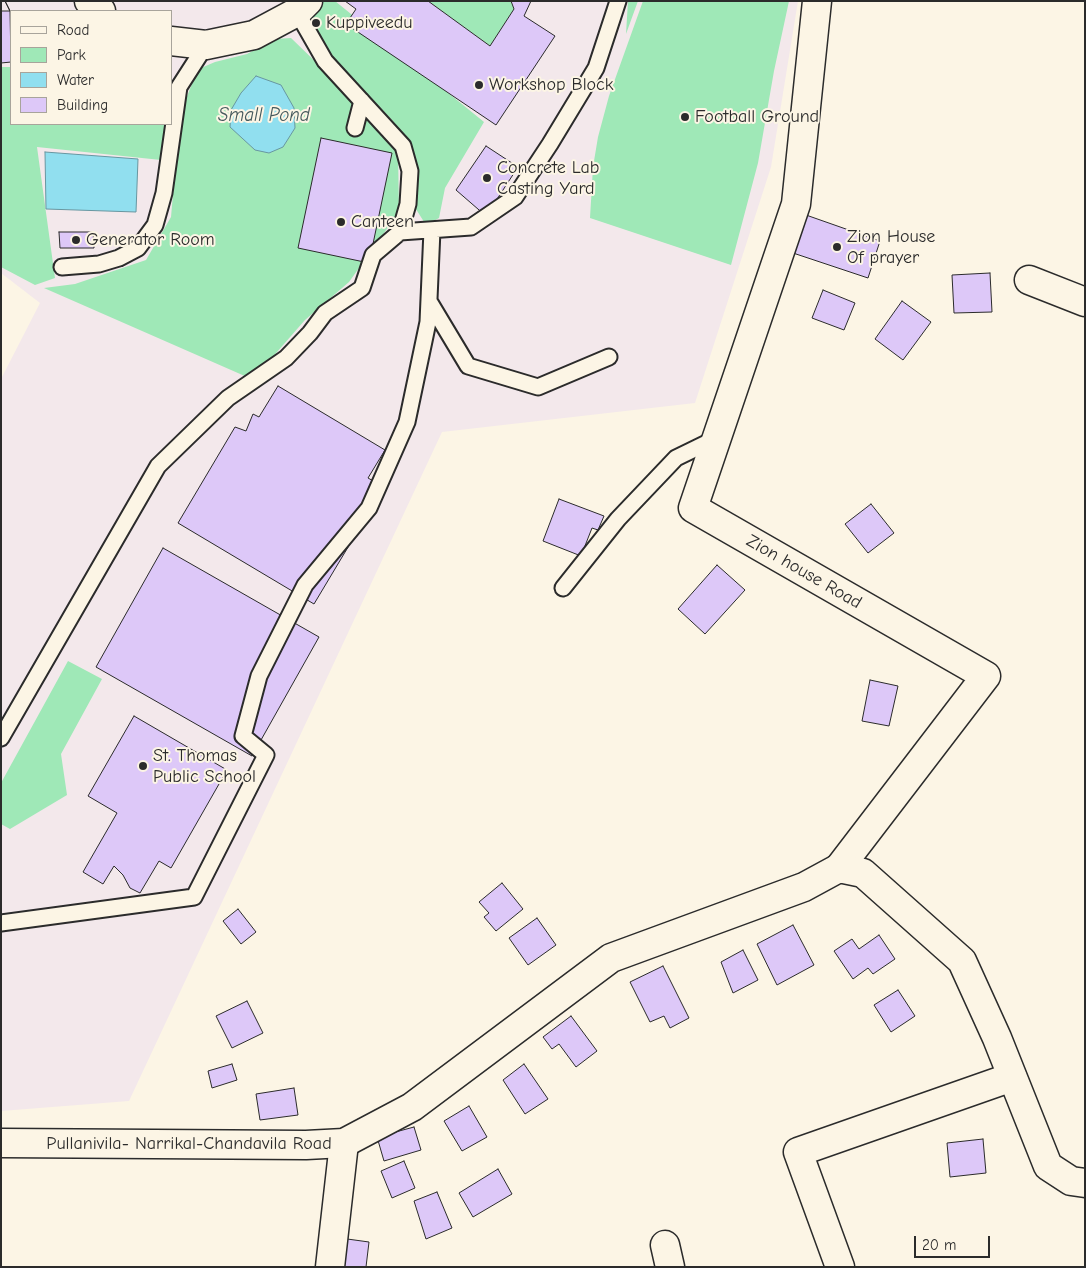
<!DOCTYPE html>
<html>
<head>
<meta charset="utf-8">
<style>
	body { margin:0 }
	#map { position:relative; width:1086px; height:1268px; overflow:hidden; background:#fcf5e5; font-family:"Comic Neue",sans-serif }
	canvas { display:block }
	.frame { position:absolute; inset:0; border:2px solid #2b2b2b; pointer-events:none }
	.legend { position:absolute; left:10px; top:10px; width:162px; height:115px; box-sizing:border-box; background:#fcf5e5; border:1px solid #a8a49b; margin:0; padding:6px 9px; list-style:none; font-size:15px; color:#2b2b2b }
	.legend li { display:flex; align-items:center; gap:10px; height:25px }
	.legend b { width:25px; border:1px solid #a8a49b }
	.scale { position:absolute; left:914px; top:1236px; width:76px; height:22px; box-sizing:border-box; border:2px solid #2b2b2b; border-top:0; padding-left:6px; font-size:15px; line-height:18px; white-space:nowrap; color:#2b2b2b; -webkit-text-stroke:4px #fcf5e5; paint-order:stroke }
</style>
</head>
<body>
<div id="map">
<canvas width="1086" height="1268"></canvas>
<div class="frame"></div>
<ul class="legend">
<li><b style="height:6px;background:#fcf5e5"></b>Road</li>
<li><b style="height:14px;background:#9fe8b7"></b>Park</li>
<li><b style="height:14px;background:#91dfef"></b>Water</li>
<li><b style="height:14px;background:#ddc8f8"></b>Building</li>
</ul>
<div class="scale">20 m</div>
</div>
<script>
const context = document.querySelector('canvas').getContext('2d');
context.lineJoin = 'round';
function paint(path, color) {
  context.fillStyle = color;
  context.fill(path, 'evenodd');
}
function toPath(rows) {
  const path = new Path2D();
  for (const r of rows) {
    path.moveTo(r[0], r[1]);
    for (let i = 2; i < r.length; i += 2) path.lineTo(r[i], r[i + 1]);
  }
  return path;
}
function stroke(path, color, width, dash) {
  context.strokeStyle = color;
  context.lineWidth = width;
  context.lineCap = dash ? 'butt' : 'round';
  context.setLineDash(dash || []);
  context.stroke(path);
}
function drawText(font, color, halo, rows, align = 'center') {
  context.font = font + ' "Comic Neue",sans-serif';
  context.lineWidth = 4;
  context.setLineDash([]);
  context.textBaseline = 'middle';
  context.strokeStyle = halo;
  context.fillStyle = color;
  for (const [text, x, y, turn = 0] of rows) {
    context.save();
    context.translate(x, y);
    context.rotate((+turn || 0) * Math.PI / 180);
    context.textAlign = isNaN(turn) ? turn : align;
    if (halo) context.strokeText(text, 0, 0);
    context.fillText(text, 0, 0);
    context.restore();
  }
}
paint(toPath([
	[1,1,798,1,771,167,695,403,442,432,129,1101,1,1111,1,379,40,303,1,273],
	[11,11,171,11,171,124,11,124]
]), '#f3e8eb');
paint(toPath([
	[310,1,335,1,484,122,445,188,439,218,426,225,414,206,414,172,412,146,392,120,336,61,297,12],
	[428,1,511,1,514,9,490,46],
	[628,1,638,1,626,34],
	[643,1,789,1,774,71,758,163,731,265,590,218,593,167,598,137,609,96],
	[291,38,355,100,398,151,399,212,349,282,305,320,270,360,247,377,44,288,75,284,146,260,171,217,177,149,184,104,195,76,201,68,215,62,247,54,275,39],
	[1,67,11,67,11,124,166,124,161,160,37,147,55,278,35,285,1,267],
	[68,661,102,679,61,754,67,795,10,829,1,824,1,783]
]), '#9fe8b7');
const water = toPath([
	[256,76,281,85,294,108,295,128,283,147,269,153,255,150,230,127,231,110,241,93,256,76],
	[45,152,138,159,136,212,46,209,45,152]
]);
paint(water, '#91dfef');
stroke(water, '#6897a1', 1);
const building = toPath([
	[1,1,5,1,10,11,1,11,1,1],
	[1,1,5,1,10,11,11,62,1,63,1,1],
	[345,1,428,1,490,46,514,9,511,1,531,1,524,16,555,36,496,125,346,24,356,9,345,1],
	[321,138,392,153,369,263,298,248,321,138],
	[486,146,518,167,486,216,456,190,486,146],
	[806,215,880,241,868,278,793,253,806,215],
	[59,232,93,232,94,248,60,248,59,232],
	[990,273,992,312,954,313,952,275,990,273],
	[823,290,855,303,844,330,812,318,823,290],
	[902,301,931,322,903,360,875,339,902,301],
	[278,386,385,450,368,478,384,487,314,604,178,523,235,427,246,431,253,414,259,417,278,386],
	[559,499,604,516,598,530,592,528,581,556,543,541,559,499],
	[871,504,894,533,868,553,845,524,871,504],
	[163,548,319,637,252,756,96,667,163,548],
	[717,565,745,590,705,634,678,609,717,565],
	[870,680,898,686,889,726,862,721,870,680],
	[134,716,227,770,171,868,159,861,140,893,130,888,123,875,114,866,103,884,83,872,117,813,88,796,134,716],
	[502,883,523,909,496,931,484,917,489,913,479,902,502,883],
	[238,909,256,932,241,944,223,921,238,909],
	[537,918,556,945,528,965,509,938,537,918],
	[793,925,814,965,777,985,757,944,793,925],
	[879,935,895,959,873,974,868,968,853,979,834,951,852,939,859,949,879,935],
	[743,950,758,980,733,993,721,962,743,950],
	[663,966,689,1018,670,1028,664,1016,650,1022,630,982,663,966],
	[898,990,915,1016,891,1032,874,1005,898,990],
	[247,1001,263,1033,232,1048,216,1016,247,1001],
	[571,1016,597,1051,576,1067,559,1044,552,1049,543,1037,571,1016],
	[232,1064,237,1080,212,1088,208,1071,232,1064],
	[524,1064,548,1099,525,1114,503,1080,524,1064],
	[294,1088,298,1115,260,1120,256,1094,294,1088],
	[469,1106,487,1137,462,1151,444,1121,469,1106],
	[414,1127,421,1150,384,1161,377,1137,414,1127],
	[983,1139,986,1173,950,1177,947,1143,983,1139],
	[404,1161,415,1188,392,1198,381,1171,404,1161],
	[498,1169,512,1194,473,1217,459,1193,498,1169],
	[437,1192,452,1228,426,1239,414,1201,437,1192],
	[340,1238,369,1242,366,1267,337,1267,340,1238]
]);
paint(building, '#ddc8f8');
stroke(building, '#2b2b2b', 1);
const service = toPath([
	[355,128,362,101],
	[400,232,471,227,515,197,550,144,596,68,618,1],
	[62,267,99,264,119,258,138,248,155,225,164,193,179,87,206,45],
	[429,301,468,366,538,387,609,357],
	[563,588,618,519,676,458,717,438],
	[1,738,158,466,228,398,286,358,310,333,325,313,362,288,373,255,400,232,408,204,410,171,403,146,325,61,297,12],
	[1,923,194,897,266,755,243,736,259,676,305,585,369,508,407,422,428,322,432,230]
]);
const minor = toPath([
	[89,1,101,11],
	[817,1,796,204,693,508,986,676,839,868],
	[171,41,206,45,254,35,297,12,308,1],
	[1029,280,1085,302],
	[665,1245,670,1267],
	[330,1267,344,1143],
	[840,1267,798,1152,1012,1077]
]);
const tertiary = toPath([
	[1,1143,306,1145,344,1143,412,1107,611,958,804,887,839,868,863,873,962,961,997,1038,1048,1166,1071,1181,1085,1183]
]);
stroke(service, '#2b2b2b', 19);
stroke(minor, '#2b2b2b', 31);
stroke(tertiary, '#2b2b2b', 31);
stroke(service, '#fcf5e5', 15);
stroke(minor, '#fcf5e5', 28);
stroke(tertiary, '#fcf5e5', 28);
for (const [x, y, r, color] of [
	[316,23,5,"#2b2b2b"],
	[479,85,5,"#2b2b2b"],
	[685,117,5,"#2b2b2b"],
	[487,178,5,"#2b2b2b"],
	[341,222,5,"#2b2b2b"],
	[76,240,5,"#2b2b2b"],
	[837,247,5,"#2b2b2b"],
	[143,766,5,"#2b2b2b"]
]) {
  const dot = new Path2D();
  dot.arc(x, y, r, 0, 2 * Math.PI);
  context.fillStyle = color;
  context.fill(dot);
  stroke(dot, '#fcf5e5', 2);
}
drawText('18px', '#2b2b2b', '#fcf5e5', [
	["Kuppiveedu",326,23],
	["Workshop Block",489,85],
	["Football Ground",695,117],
	["Concrete Lab",497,168],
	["Casting Yard",497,189],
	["Canteen",351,222],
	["Zion House",847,237],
	["Of prayer",847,258],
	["Generator Room",86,240],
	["St. Thomas",153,756],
	["Public School",153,777]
], 'left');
drawText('18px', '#2b2b2b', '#fcf5e5', [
	["Zion house Road",804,572,30],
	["Pullanivila- Narrikal-Chandavila Road",189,1144]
]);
drawText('italic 19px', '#44585c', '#fcf5e5', [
	["Small Pond",264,116]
]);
</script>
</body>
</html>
